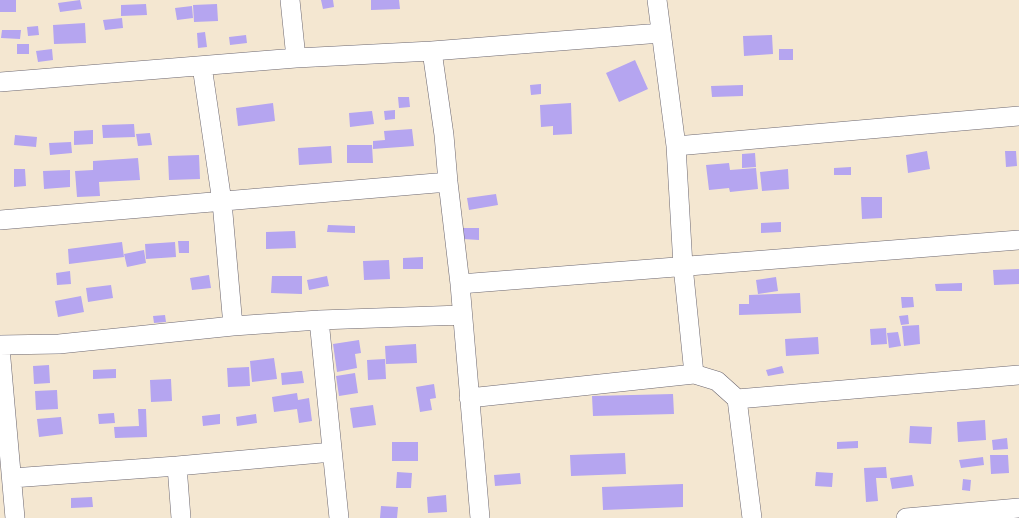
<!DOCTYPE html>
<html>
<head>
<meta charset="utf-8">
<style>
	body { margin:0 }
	canvas { display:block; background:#f4e7d1 }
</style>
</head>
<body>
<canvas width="1019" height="518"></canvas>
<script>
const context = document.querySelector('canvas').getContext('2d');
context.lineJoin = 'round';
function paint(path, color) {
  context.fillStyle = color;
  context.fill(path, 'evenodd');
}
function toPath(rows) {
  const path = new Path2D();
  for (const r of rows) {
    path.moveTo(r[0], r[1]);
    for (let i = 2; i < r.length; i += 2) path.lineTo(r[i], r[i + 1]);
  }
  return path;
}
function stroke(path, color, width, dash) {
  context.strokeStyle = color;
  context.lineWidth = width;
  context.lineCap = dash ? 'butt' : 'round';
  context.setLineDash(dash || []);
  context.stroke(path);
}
paint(toPath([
	[0,0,16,0,16,12,0,12],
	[80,0,82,9,60,12,58,3],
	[321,0,333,0,334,7,323,9],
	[371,0,399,0,400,9,371,10],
	[146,4,147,15,121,16,121,5],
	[217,4,218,21,194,22,193,5],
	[192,6,193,18,177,20,175,8],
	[122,18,123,28,105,30,103,20],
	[85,23,86,43,54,44,53,25],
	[38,26,39,35,28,36,27,27],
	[2,30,21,30,20,39,1,38],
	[205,32,207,47,198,48,197,33],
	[246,35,247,43,230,45,229,37],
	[772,35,773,54,744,56,743,36],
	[17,44,29,44,29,54,17,54],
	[52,49,53,60,38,62,36,51],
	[779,49,793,49,793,60,779,60],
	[635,60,648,89,619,102,606,73],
	[541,84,541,94,531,95,530,85],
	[743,85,743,96,712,97,711,86],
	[398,97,409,97,410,107,399,108],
	[273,103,275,121,238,126,236,108],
	[571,103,572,134,553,135,553,126,541,127,540,105],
	[395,110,395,119,385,120,384,111],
	[372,111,374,124,350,127,349,113],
	[134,124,135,137,103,138,102,125],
	[412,129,414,146,373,149,373,141,385,140,384,131],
	[93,130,93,144,74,145,74,131],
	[150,133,152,145,138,146,136,134],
	[15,135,37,137,36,147,14,145],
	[71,142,72,153,50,155,49,143],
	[347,145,372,145,373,163,347,163],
	[331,146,332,163,299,165,298,148],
	[927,151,930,169,908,173,906,155],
	[1005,151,1016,151,1017,166,1006,167],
	[755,153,756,167,742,168,742,154],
	[199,155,200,179,169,180,168,156],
	[138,158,140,180,99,182,100,196,77,197,75,171,93,170,93,161],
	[729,163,730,170,756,168,758,189,730,192,729,188,709,190,706,165],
	[851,167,851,175,834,175,834,168],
	[14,169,25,169,26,186,14,187],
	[788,169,789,189,762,191,760,172],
	[70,170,70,187,44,189,43,171],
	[496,194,498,205,469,210,467,198],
	[861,197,882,197,882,218,862,219],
	[781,222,781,232,761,233,761,223],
	[328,225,355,226,355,233,327,232],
	[463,228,479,228,479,240,463,239],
	[295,231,296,248,266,249,266,232],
	[178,241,189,241,189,253,179,253],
	[122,242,124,257,69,264,68,249],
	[175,242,176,257,146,259,145,244],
	[144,250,146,263,127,267,124,254],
	[423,257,423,269,403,269,403,258],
	[389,260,390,279,364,280,363,261],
	[1019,269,1019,284,994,285,993,270],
	[70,271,71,284,57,285,56,273],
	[209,275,211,288,192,290,190,278],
	[272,276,302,276,302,294,271,293],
	[327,276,329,286,309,290,307,280],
	[776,277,778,291,758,294,756,280],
	[962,283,962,291,936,291,935,284],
	[111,285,113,298,88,302,86,288],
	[800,293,801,313,739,315,739,304,749,304,749,295],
	[81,296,84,312,58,317,55,301],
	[901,297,913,297,914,307,902,308],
	[165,315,166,322,154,323,153,316],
	[908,315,909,324,901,325,899,316],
	[919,325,920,344,904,346,902,326],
	[886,328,887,344,871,345,870,329],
	[898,332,901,346,889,348,887,333],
	[818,337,819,354,786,356,785,339],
	[359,340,361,353,355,354,357,368,337,372,333,344],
	[416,344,417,363,386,364,385,346],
	[274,358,277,379,252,382,250,361],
	[385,359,386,379,368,380,367,360],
	[49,365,50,383,34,384,33,366],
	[782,366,784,373,768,376,766,370],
	[249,367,250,386,228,387,227,368],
	[116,369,116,378,93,379,93,370],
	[302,371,304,383,282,385,281,373],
	[355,373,358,393,339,396,336,376],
	[171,379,172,401,151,402,150,380],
	[434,384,436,398,430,399,432,410,420,412,416,387],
	[57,390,58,409,36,410,35,391],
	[297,393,298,400,309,398,312,421,299,423,297,409,274,412,272,397],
	[673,394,674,414,593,416,592,396],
	[373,405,376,425,353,428,350,408],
	[138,409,146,409,147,437,115,438,114,427,139,426],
	[114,413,115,423,99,424,98,414],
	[220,414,220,424,203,426,202,416],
	[256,414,257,423,237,426,236,417],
	[61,417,63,434,39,437,37,419],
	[985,420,986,440,958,442,957,422],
	[910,426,932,427,931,444,909,443],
	[1007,438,1008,449,993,450,992,440],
	[858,441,858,448,837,449,837,442],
	[392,442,418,442,418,461,392,461],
	[625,453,626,474,571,476,570,455],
	[990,455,1008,455,1009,473,991,474],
	[983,457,984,465,961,468,959,460],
	[886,467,887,478,876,478,878,501,866,502,864,468],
	[397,472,412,473,411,488,396,488],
	[816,472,833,473,832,487,815,486],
	[520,473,521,484,495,486,494,475],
	[912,475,914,486,892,489,890,478],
	[963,479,971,480,970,491,962,490],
	[683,484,683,507,603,510,602,487],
	[446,495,447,512,428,513,427,497],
	[92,497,93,507,71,508,71,498],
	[381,506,398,507,397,518,380,518]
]), '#b5a5f0');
const minor = toPath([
	[290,0,296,58],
	[657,0,676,146,683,266,694,374],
	[432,51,444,135,448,182,460,284,480,518],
	[202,66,222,202,233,326],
	[0,82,296,58,432,51,661,33],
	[676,146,1019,116],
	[0,220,448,182],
	[460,284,1019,240],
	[319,320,339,518],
	[0,345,59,344,233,326,319,320,462,315],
	[0,348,15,518],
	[469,398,694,374,717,381,737,399,752,518],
	[737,399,1019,375],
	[177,466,181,518],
	[12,478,177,466,332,452],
	[906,518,1019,508]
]);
stroke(minor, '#6c6770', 20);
stroke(minor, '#fff', 19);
</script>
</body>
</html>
